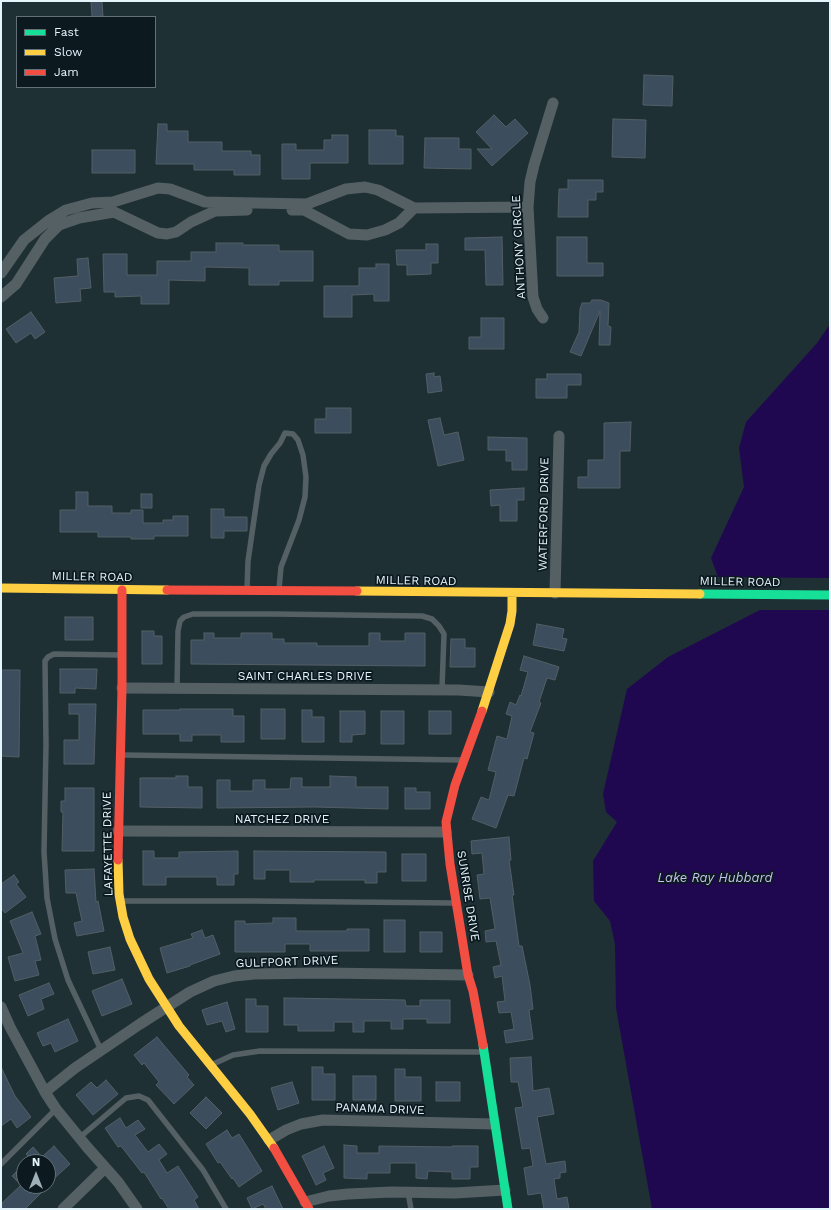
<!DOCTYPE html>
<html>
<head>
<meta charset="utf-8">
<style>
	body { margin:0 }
	#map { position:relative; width:831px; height:1210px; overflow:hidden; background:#1f3035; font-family:"Work Sans",sans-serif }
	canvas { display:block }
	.frame { position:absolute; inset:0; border:2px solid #e4f5fc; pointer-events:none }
	.legend { position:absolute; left:16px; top:16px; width:140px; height:72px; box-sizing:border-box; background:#0c191f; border:1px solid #627177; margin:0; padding:5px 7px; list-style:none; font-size:12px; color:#e4f5fc }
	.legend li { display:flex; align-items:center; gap:8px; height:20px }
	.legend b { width:20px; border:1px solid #627177 }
	.north { position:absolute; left:16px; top:1154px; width:40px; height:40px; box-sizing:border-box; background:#0c191f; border:1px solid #627177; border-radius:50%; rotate:0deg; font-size:11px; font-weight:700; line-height:16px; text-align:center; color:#e4f5fc }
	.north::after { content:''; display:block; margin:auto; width:14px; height:18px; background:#9fb0b6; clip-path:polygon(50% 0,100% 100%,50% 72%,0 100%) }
</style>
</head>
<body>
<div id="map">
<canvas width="831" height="1210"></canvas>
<div class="frame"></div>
<ul class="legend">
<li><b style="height:5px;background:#16e098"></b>Fast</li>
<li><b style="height:5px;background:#ffcf43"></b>Slow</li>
<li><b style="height:5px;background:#f24e42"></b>Jam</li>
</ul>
<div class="north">N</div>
</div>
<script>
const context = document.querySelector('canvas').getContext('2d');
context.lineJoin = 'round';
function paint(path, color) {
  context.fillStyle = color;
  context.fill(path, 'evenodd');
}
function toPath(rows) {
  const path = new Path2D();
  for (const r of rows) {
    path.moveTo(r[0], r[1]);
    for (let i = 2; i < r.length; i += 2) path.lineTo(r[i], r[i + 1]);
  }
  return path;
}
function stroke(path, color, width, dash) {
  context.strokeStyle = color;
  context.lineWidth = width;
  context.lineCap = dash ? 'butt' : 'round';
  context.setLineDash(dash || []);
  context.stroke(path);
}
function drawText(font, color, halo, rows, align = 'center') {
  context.font = font + ' "Work Sans",sans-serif';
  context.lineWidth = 3.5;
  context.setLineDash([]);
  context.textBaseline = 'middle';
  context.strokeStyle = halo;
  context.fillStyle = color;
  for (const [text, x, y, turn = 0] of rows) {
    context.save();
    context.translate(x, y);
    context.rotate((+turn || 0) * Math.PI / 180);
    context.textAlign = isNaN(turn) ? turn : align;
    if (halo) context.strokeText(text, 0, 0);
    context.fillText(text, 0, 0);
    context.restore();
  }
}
paint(toPath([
	[830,324,830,578,718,577,711,558,744,487,739,448,746,422,817,343],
	[760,610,830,610,830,1209,652,1209,616,1008,615,944,610,921,594,901,593,861,617,822,606,812,603,794,627,689,668,657]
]), '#1f0850');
const building = toPath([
	[91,1,102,1,103,16,92,17,91,1],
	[644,75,673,76,672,106,643,105,644,75],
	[494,115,506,127,515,119,528,133,492,166,477,149,492,149,476,132,494,115],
	[613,119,646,120,645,158,612,157,613,119],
	[158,124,167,124,167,131,188,131,188,142,222,142,222,151,251,151,251,155,260,155,260,175,234,175,234,170,194,170,194,164,156,164,158,124],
	[369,130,396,130,396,136,403,136,403,164,369,164,369,130],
	[332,135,348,135,348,163,310,163,310,179,282,179,282,144,296,144,296,150,324,150,324,140,332,140,332,135],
	[425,138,459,138,459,149,471,149,471,169,424,168,425,138],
	[92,150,135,150,135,173,92,173,92,150],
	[568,180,603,180,603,192,596,192,596,200,588,200,588,217,558,217,559,189,568,189,568,180],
	[502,237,503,285,486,285,485,250,465,250,465,238,502,237],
	[557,237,587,237,587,263,603,263,603,276,557,276,557,237],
	[216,243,243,243,243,245,279,245,279,251,313,251,313,281,279,281,279,285,249,285,249,268,205,267,205,281,169,280,169,304,141,304,141,296,115,297,115,292,104,292,103,254,127,254,127,275,157,275,157,261,191,261,191,252,216,252,216,243],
	[426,244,438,244,438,263,431,263,431,274,407,275,407,265,397,265,396,250,426,250,426,244],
	[88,258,91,288,80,289,81,301,56,303,54,278,78,276,77,259,88,258],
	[376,264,389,264,389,301,374,301,374,294,352,295,352,317,324,317,324,286,359,286,359,268,376,268,376,264],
	[592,300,601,300,609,303,608,326,611,327,610,345,599,345,600,311,581,356,570,352,579,332,580,309,582,303,590,303,592,300],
	[31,312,45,332,35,339,31,333,16,343,6,329,31,312],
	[481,318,504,318,504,349,469,349,469,337,481,337,481,318],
	[434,373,434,377,440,376,442,391,428,393,426,374,434,373],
	[547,374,581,374,581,385,567,385,567,398,536,398,536,379,547,379,547,374],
	[326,408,351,408,351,433,315,433,315,419,326,419,326,408],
	[440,418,444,435,458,432,464,460,438,466,428,420,440,418],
	[631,422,630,451,620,451,620,488,578,488,578,477,588,477,588,460,604,460,604,423,631,422],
	[488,437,527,438,527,470,512,470,512,461,506,461,506,450,488,450,488,437],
	[524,488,524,500,517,500,517,521,500,521,500,505,491,506,490,490,524,488],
	[76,492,88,492,88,506,112,506,112,513,131,513,131,510,143,510,143,523,163,523,163,520,173,520,173,516,188,516,188,536,154,536,154,539,131,539,131,537,98,537,98,532,60,532,60,510,76,510,76,492],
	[141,494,152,494,152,508,141,508,141,494],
	[211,509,224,509,224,517,247,517,247,531,224,531,224,538,211,538,211,509],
	[65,617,93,617,93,640,65,640,65,617],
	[537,624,564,629,562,638,567,639,564,651,533,645,537,624],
	[142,631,154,631,154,636,162,636,162,664,142,664,142,631],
	[204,633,214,633,214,638,241,638,241,633,272,633,272,639,284,639,284,643,317,643,317,646,369,646,369,633,380,633,380,641,405,641,405,633,425,633,425,666,191,664,191,640,204,640,204,633],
	[451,639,465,639,465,648,475,648,475,667,450,667,451,639],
	[524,656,559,667,555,680,547,678,539,702,541,703,530,732,534,733,527,759,524,758,514,796,508,795,496,828,472,819,481,797,489,800,496,772,488,770,497,736,507,739,512,716,506,714,510,702,516,705,520,695,521,696,528,672,520,670,524,656],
	[60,669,97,669,96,689,75,688,75,693,60,693,60,669],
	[1,670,20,670,19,757,1,756,1,670],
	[69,704,96,704,94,764,64,764,64,740,79,740,79,714,69,714,69,704],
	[180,709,233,709,233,716,244,716,244,742,221,742,221,735,192,735,192,741,180,741,180,734,143,734,143,710,180,710,180,709],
	[261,709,285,709,285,739,261,739,261,709],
	[302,710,312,710,312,717,324,717,324,742,302,742,302,710],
	[340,711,365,711,365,734,352,735,352,742,340,742,340,711],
	[381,711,404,711,404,744,381,744,381,711],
	[429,711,451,711,451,734,429,734,429,711],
	[176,776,188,776,188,787,202,787,202,808,140,807,140,778,176,778,176,776],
	[330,776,356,777,356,787,388,787,388,809,315,807,217,808,217,780,230,780,230,791,253,791,253,780,265,780,265,789,290,789,291,778,302,778,302,787,330,787,330,776],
	[65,788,94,788,94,851,62,851,63,812,61,812,61,801,65,801,65,788],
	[405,788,416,788,416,792,430,792,430,809,405,809,405,788],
	[509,837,511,860,509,860,514,895,512,895,519,946,522,946,530,985,533,1009,529,1010,533,1039,506,1043,504,1031,514,1029,511,1012,499,1013,497,1002,505,1001,502,976,495,978,493,967,501,965,496,941,486,942,485,931,495,929,490,898,480,899,477,875,484,874,482,853,472,854,471,841,509,837],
	[143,851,154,851,154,858,179,858,179,852,238,851,238,874,234,874,234,885,217,885,217,877,166,877,166,885,143,885,143,851],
	[254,851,386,852,386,872,377,872,377,883,365,883,365,880,314,880,314,882,290,882,290,870,265,870,265,879,254,879,254,851],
	[402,854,426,854,426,881,402,881,402,854],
	[94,869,96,902,98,901,104,931,77,936,74,923,82,921,76,893,66,893,65,870,94,869],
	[14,875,19,882,16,884,26,897,5,913,1,908,1,884,14,875],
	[32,912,41,934,35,936,41,960,35,961,39,975,15,981,8,957,23,953,10,921,32,912],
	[273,918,296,918,296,931,347,931,347,929,369,929,369,951,310,951,310,944,285,944,285,952,235,952,235,921,245,921,245,924,273,923,273,918],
	[384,920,405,920,405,952,384,952,384,920],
	[202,930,205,938,213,935,220,954,190,965,190,966,167,973,160,948,193,938,191,934,202,930],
	[420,932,442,932,442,952,420,952,420,932],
	[110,947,115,970,93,974,88,952,110,947],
	[122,979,132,1004,102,1016,92,991,122,979],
	[49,983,54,994,41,999,44,1009,28,1016,19,995,49,983],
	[284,998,405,1000,406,1006,420,1006,420,1000,450,1000,450,1023,427,1023,427,1019,403,1019,403,1029,391,1029,391,1021,364,1021,364,1032,353,1032,353,1022,334,1022,334,1031,298,1031,298,1025,284,1025,284,998],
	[246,999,256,999,256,1006,268,1006,268,1032,246,1032,246,999],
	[227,1002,235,1029,226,1032,222,1021,207,1025,202,1010,227,1002],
	[68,1019,78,1041,55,1052,51,1043,43,1046,37,1033,68,1019],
	[157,1037,189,1075,187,1077,194,1085,174,1104,156,1085,159,1082,144,1063,142,1065,134,1055,157,1037],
	[531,1057,533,1091,549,1088,554,1114,537,1117,546,1164,565,1161,566,1172,560,1173,560,1178,554,1179,557,1199,567,1197,569,1209,544,1209,541,1193,528,1195,524,1168,533,1166,530,1148,522,1149,515,1108,523,1107,518,1082,511,1082,510,1058,531,1057],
	[1,1067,15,1096,31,1117,17,1128,11,1119,1,1126,1,1067],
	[312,1067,323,1067,323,1074,335,1074,335,1100,312,1100,312,1067],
	[395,1069,405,1069,405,1077,421,1077,421,1101,395,1101,395,1069],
	[353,1076,376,1076,376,1100,353,1100,353,1076],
	[106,1080,118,1094,93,1115,76,1095,91,1082,97,1088,106,1080],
	[292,1082,299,1103,278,1110,271,1088,292,1082],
	[436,1082,460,1082,460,1101,436,1101,436,1082],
	[206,1097,222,1113,206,1129,190,1113,206,1097],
	[120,1118,126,1128,138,1120,145,1129,135,1135,148,1152,159,1144,167,1154,159,1160,167,1173,178,1166,198,1197,194,1200,199,1209,169,1209,162,1198,161,1199,144,1172,142,1173,121,1146,118,1147,105,1128,120,1118],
	[227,1130,232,1138,239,1134,262,1171,239,1187,233,1178,232,1179,220,1162,218,1163,206,1144,227,1130],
	[344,1145,357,1146,357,1153,379,1153,379,1146,452,1147,452,1146,478,1146,478,1167,470,1167,470,1179,452,1179,452,1172,428,1171,427,1179,416,1178,416,1163,390,1163,390,1173,367,1173,367,1179,344,1178,344,1145],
	[54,1146,70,1164,48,1184,48,1162,26,1162,30,1158,26,1154,33,1147,42,1157,54,1146],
	[324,1146,334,1168,323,1173,326,1180,316,1185,302,1156,324,1146],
	[24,1164,24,1186,48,1186,25,1209,1,1209,1,1204,20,1186,22,1186,12,1176,24,1164],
	[272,1186,283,1209,266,1209,263,1204,252,1209,247,1198,272,1186]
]);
paint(building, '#3c4e5d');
stroke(building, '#535e65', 1);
stroke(toPath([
	[247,589,248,561,259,485,264,466,271,454,280,443,285,433,293,434,298,440,303,455,306,477,305,497,299,520,281,567,279,589],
	[177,688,178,631,180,621,184,617,193,614,274,614,422,616,432,619,439,626,444,634,442,689],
	[122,755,462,760],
	[121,901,252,901,454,903],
	[101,1050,68,980,55,939,47,898,44,852,46,745,45,661,48,657,54,654,120,655],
	[211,1065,233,1055,260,1051,482,1052],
	[79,1138,126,1098,139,1096,148,1100,203,1170,226,1209],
	[1,1164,56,1109],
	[408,1192,411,1209]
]), '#556065', 5.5);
stroke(toPath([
	[292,210,304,210,349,234,367,235,385,230,399,223,414,208],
	[1,273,24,240,48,221,66,210,92,203,113,202,158,188,170,189,205,202,307,204,346,189,365,187,378,190,414,208,528,207],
	[1,297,16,284,45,239,59,225,79,218,114,212,158,233,167,234,176,232,191,222,215,211,247,210],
	[543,318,537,309,533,297,528,207,530,182,534,165,553,103],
	[555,593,559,436],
	[122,688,459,690,489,692],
	[118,831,446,832],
	[1,1007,10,1027,45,1092,56,1109,87,1147,118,1182,137,1209],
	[45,1092,75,1068,140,1024,190,992,214,981,234,976,254,974,323,973,468,975],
	[269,1140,286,1130,301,1124,323,1120,494,1124],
	[305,1202,329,1196,348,1194,392,1192,455,1193,505,1190],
	[63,1209,105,1168]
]), '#556065', 11);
stroke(toPath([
	[700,594,830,595],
	[483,1045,508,1209]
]), '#16e098', 9);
stroke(toPath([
	[1,588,167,590],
	[357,591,700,594],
	[482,711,510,624,512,611,512,593],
	[118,860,119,894,123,917,130,939,149,979,179,1026,250,1114,274,1148]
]), '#ffcf43', 9);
stroke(toPath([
	[167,590,357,591],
	[482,711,455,785,446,822,450,864,468,975,473,991,483,1045],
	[118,860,122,688,122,590],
	[274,1148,309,1209]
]), '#f24e42', 9);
drawText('12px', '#e4f5fc', '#0c191f', [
	["ANTHONY CIRCLE",519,247,-93],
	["WATERFORD DRIVE",544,514,-89],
	["MILLER ROAD",92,577,1],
	["MILLER ROAD",416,581,1],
	["MILLER ROAD",740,582,1],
	["SAINT CHARLES DRIVE",305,676],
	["NATCHEZ DRIVE",282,819],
	["LAFAYETTE DRIVE",108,844,-91],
	["SUNRISE DRIVE",468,896,81],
	["GULFPORT DRIVE",287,962,-2],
	["PANAMA DRIVE",380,1109,2]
]);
drawText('italic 13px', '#c5c3ef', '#0c191f', [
	["Lake Ray Hubbard",715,878]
]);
</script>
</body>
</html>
